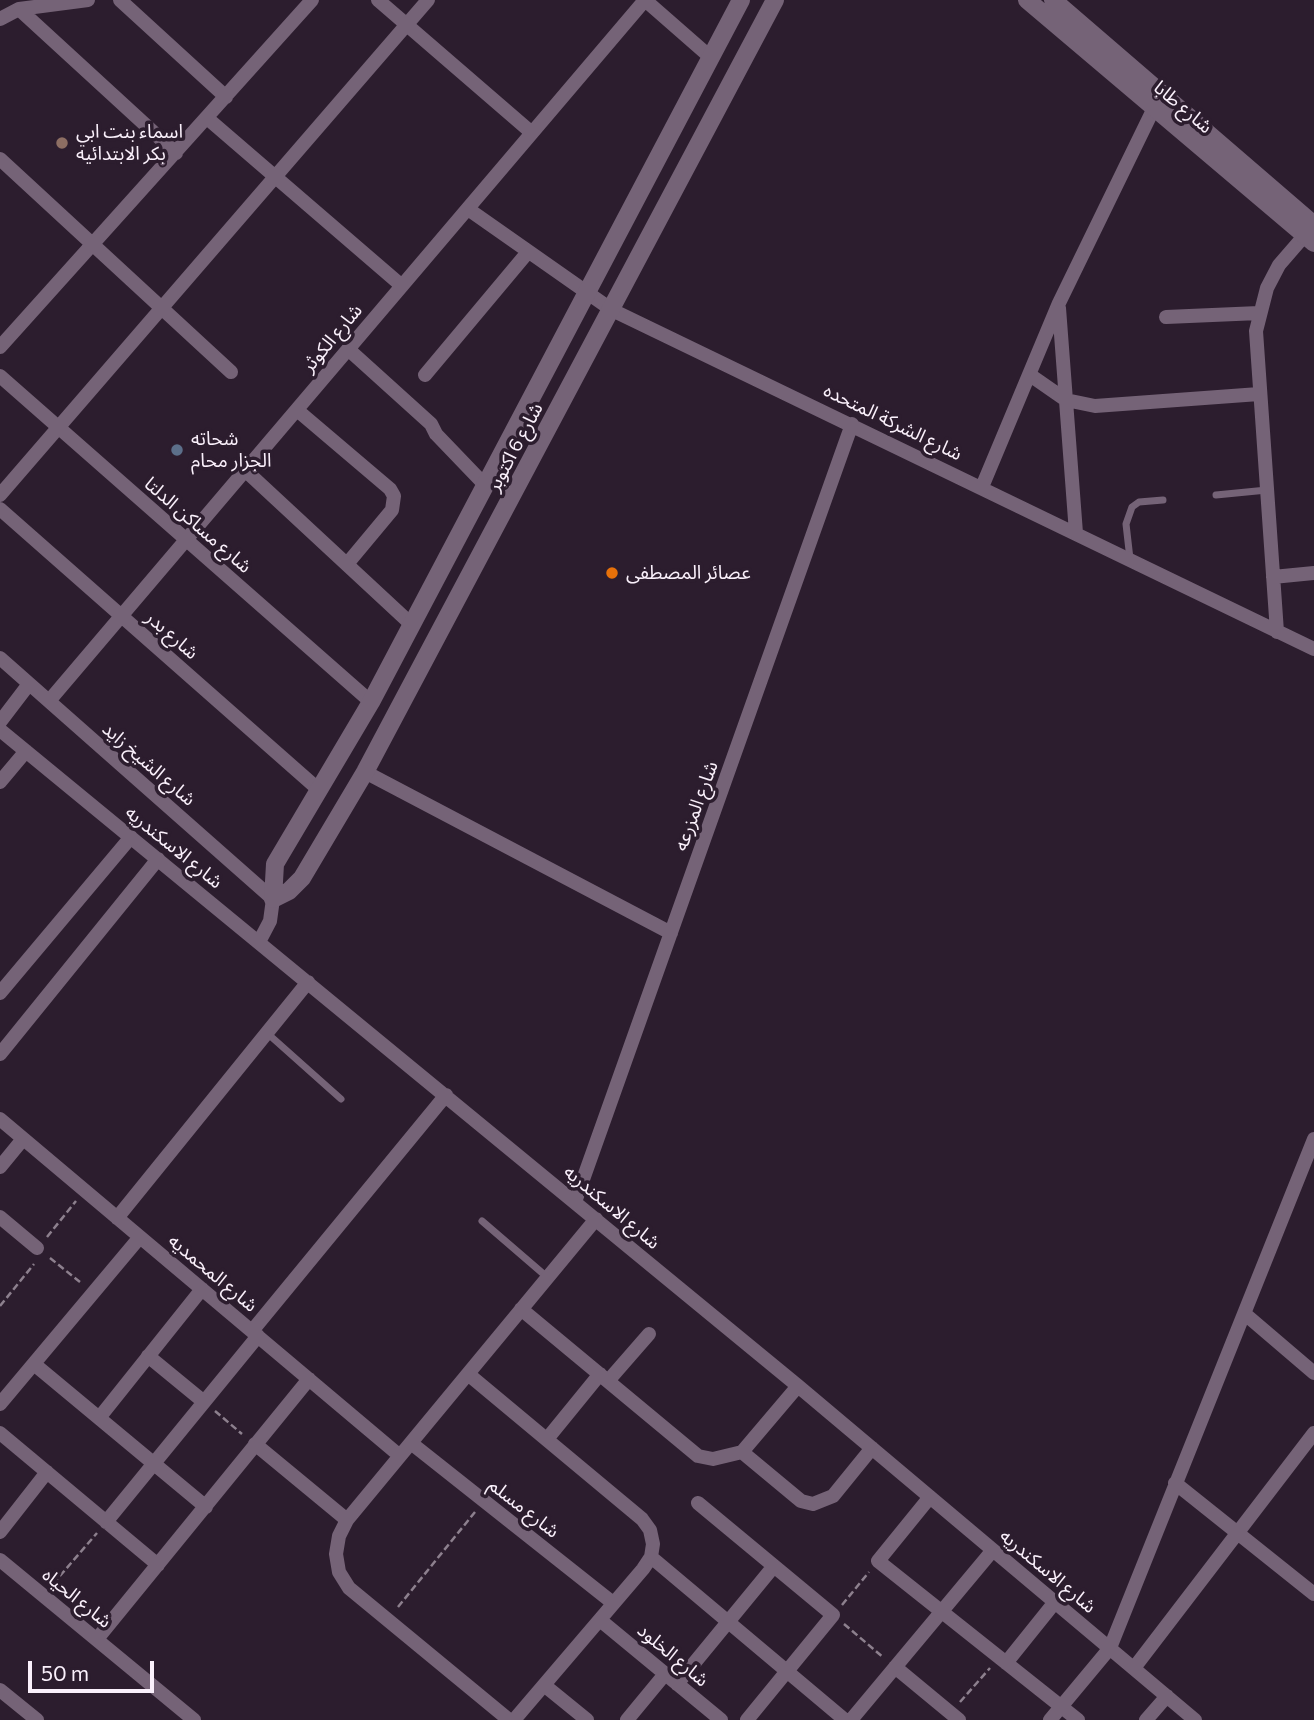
<!DOCTYPE html>
<html>
<head>
<meta charset="utf-8">
<style>
	body { margin:0 }
	#map { position:relative; width:1314px; height:1720px; overflow:hidden; background:#2c1d2e; font-family:Commissioner,sans-serif }
	canvas { display:block }
	.scale { position:absolute; left:28px; top:1661px; width:126px; height:32px; box-sizing:border-box; border:4px solid #faf0fb; border-top:0; padding-left:9px; font-size:21px; line-height:24px; white-space:nowrap; color:#faf0fb; -webkit-text-stroke:5px #2c1d2e; paint-order:stroke }
</style>
</head>
<body>
<div id="map">
<canvas width="1314" height="1720"></canvas>
<div class="scale">50 m</div>
</div>
<script>
const context = document.querySelector('canvas').getContext('2d');
context.lineJoin = 'round';
function toPath(rows) {
  const path = new Path2D();
  for (const r of rows) {
    path.moveTo(r[0], r[1]);
    for (let i = 2; i < r.length; i += 2) path.lineTo(r[i], r[i + 1]);
  }
  return path;
}
function stroke(path, color, width, dash) {
  context.strokeStyle = color;
  context.lineWidth = width;
  context.lineCap = dash ? 'butt' : 'round';
  context.setLineDash(dash || []);
  context.stroke(path);
}
function drawText(font, color, halo, rows, align = 'center') {
  context.font = font + ' Commissioner,"Noto Sans Arabic",sans-serif';
  context.lineWidth = 7;
  context.setLineDash([]);
  context.textBaseline = 'middle';
  context.strokeStyle = halo;
  context.fillStyle = color;
  for (const [text, x, y, turn = 0] of rows) {
    context.save();
    context.translate(x, y);
    context.rotate((+turn || 0) * Math.PI / 180);
    context.textAlign = isNaN(turn) ? turn : align;
    if (halo) context.strokeText(text, 0, 0);
    context.fillText(text, 0, 0);
    context.restore();
  }
}
stroke(toPath([
	[47,1237,76,1201],
	[50,1258,80,1282],
	[0,1306,34,1264],
	[215,1411,242,1434],
	[53,1584,97,1533],
	[842,1605,869,1572],
	[398,1607,475,1512],
	[844,1624,884,1658],
	[960,1702,990,1668]
]), '#8d808e', 2.5, [7, 3.5]);
stroke(toPath([
	[1216,495,1267,490],
	[1130,559,1126,524,1132,507,1139,502,1163,500],
	[267,1033,341,1099],
	[482,1221,547,1277]
]), '#756377', 7);
stroke(toPath([
	[120,0,226,97],
	[378,0,532,133],
	[645,0,709,56],
	[19,9,176,153],
	[0,19,19,9,88,0],
	[207,118,402,286],
	[0,159,231,372],
	[468,209,612,310,1314,649],
	[1059,308,1076,533],
	[1166,317,1259,313],
	[0,347,312,0],
	[348,349,431,424,436,434,484,484],
	[425,375,528,252],
	[1030,375,1066,400,1095,406,1259,394],
	[0,376,371,702],
	[297,410,390,489,394,496,392,510,347,564],
	[245,470,411,624],
	[982,487,1059,303,1153,110],
	[0,495,428,0],
	[0,509,319,790],
	[1273,577,1314,573],
	[1277,632,1256,331,1267,288,1279,265,1305,235],
	[0,658,273,899,270,921,259,942],
	[49,701,645,0],
	[0,722,29,684],
	[0,730,798,1386,1195,1720],
	[365,772,671,933],
	[0,782,26,751],
	[0,993,131,837],
	[0,1054,158,859],
	[0,1119,400,1456],
	[0,1167,23,1139],
	[575,1202,852,424],
	[0,1217,37,1248],
	[117,1218,308,982],
	[521,1309,698,1456,713,1459,742,1452,798,1386],
	[1245,1314,1314,1373],
	[252,1331,446,1095],
	[148,1356,204,1402],
	[34,1364,206,1507],
	[468,1374,642,1519,650,1530,653,1544,651,1557,643,1569,514,1720],
	[608,1381,649,1334],
	[0,1404,140,1237],
	[99,1418,202,1289],
	[0,1433,158,1565],
	[547,1439,600,1374],
	[411,1443,613,1603],
	[255,1444,347,1520],
	[742,1452,801,1501,813,1504,833,1496,872,1448],
	[1175,1483,1314,1594],
	[930,1497,878,1561,1078,1720],
	[698,1503,833,1615,747,1720],
	[106,1522,258,1336],
	[0,1532,47,1472],
	[651,1557,845,1720],
	[0,1560,194,1720],
	[600,1620,721,1720],
	[97,1639,309,1379],
	[1006,1663,1055,1602],
	[895,1667,959,1720],
	[1134,1668,1314,1433],
	[677,1684,774,1566],
	[544,1685,587,1720],
	[0,1690,37,1720],
	[509,1720,349,1588,339,1572,336,1554,339,1536,347,1520,596,1219],
	[627,1720,665,1674],
	[851,1720,993,1550],
	[1050,1720,1110,1648,1314,1139],
	[1146,1720,1167,1696]
]), '#756377', 14);
stroke(toPath([
	[741,0,371,702,275,864,273,899,289,891,302,878,365,772,775,0],
	[1027,0,1314,243],
	[1053,0,1314,225]
]), '#756377', 18);
for (const [x, y, r, color] of [
	[62,143,7,"#8d6e63"],
	[177,450,7,"#5c6f8a"],
	[612,573,7,"#e8710a"]
]) {
  const dot = new Path2D();
  dot.arc(x, y, r, 0, 2 * Math.PI);
  context.fillStyle = color;
  context.fill(dot);
  stroke(dot, '#2c1d2e', 2.5);
}
drawText('19px', '#faf0fb', '#2c1d2e', [
	["شارع طابا",1183,107,40],
	["شارع الكوثر",332,338,-50],
	["شارع الشركة المتحده",893,422,26],
	["شارع 6 اكتوبر",515,447,-62],
	["شارع مساكن الدلتا",198,525,41],
	["شارع بدر",172,635,41],
	["شارع الشيخ زايد",149,764,41],
	["شارع المزرعه",696,806,-70],
	["شارع الاسكندريه",174,847,39],
	["شارع الاسكندريه",612,1207,40],
	["شارع المحمديه",213,1273,40],
	["شارع مسلم",524,1508,38],
	["شارع الاسكندريه",1048,1571,40],
	["شارع الحياه",77,1598,39],
	["شارع الخلود",673,1655,40]
]);
drawText('19px', '#faf0fb', '#2c1d2e', [
	["اسماء بنت ابي",76,132],
	["بكر الابتدائيه",76,154],
	["شحاته",191,439],
	["الجزار محام",191,461],
	["عصائر المصطفى",626,573]
], 'left');
</script>
</body>
</html>
